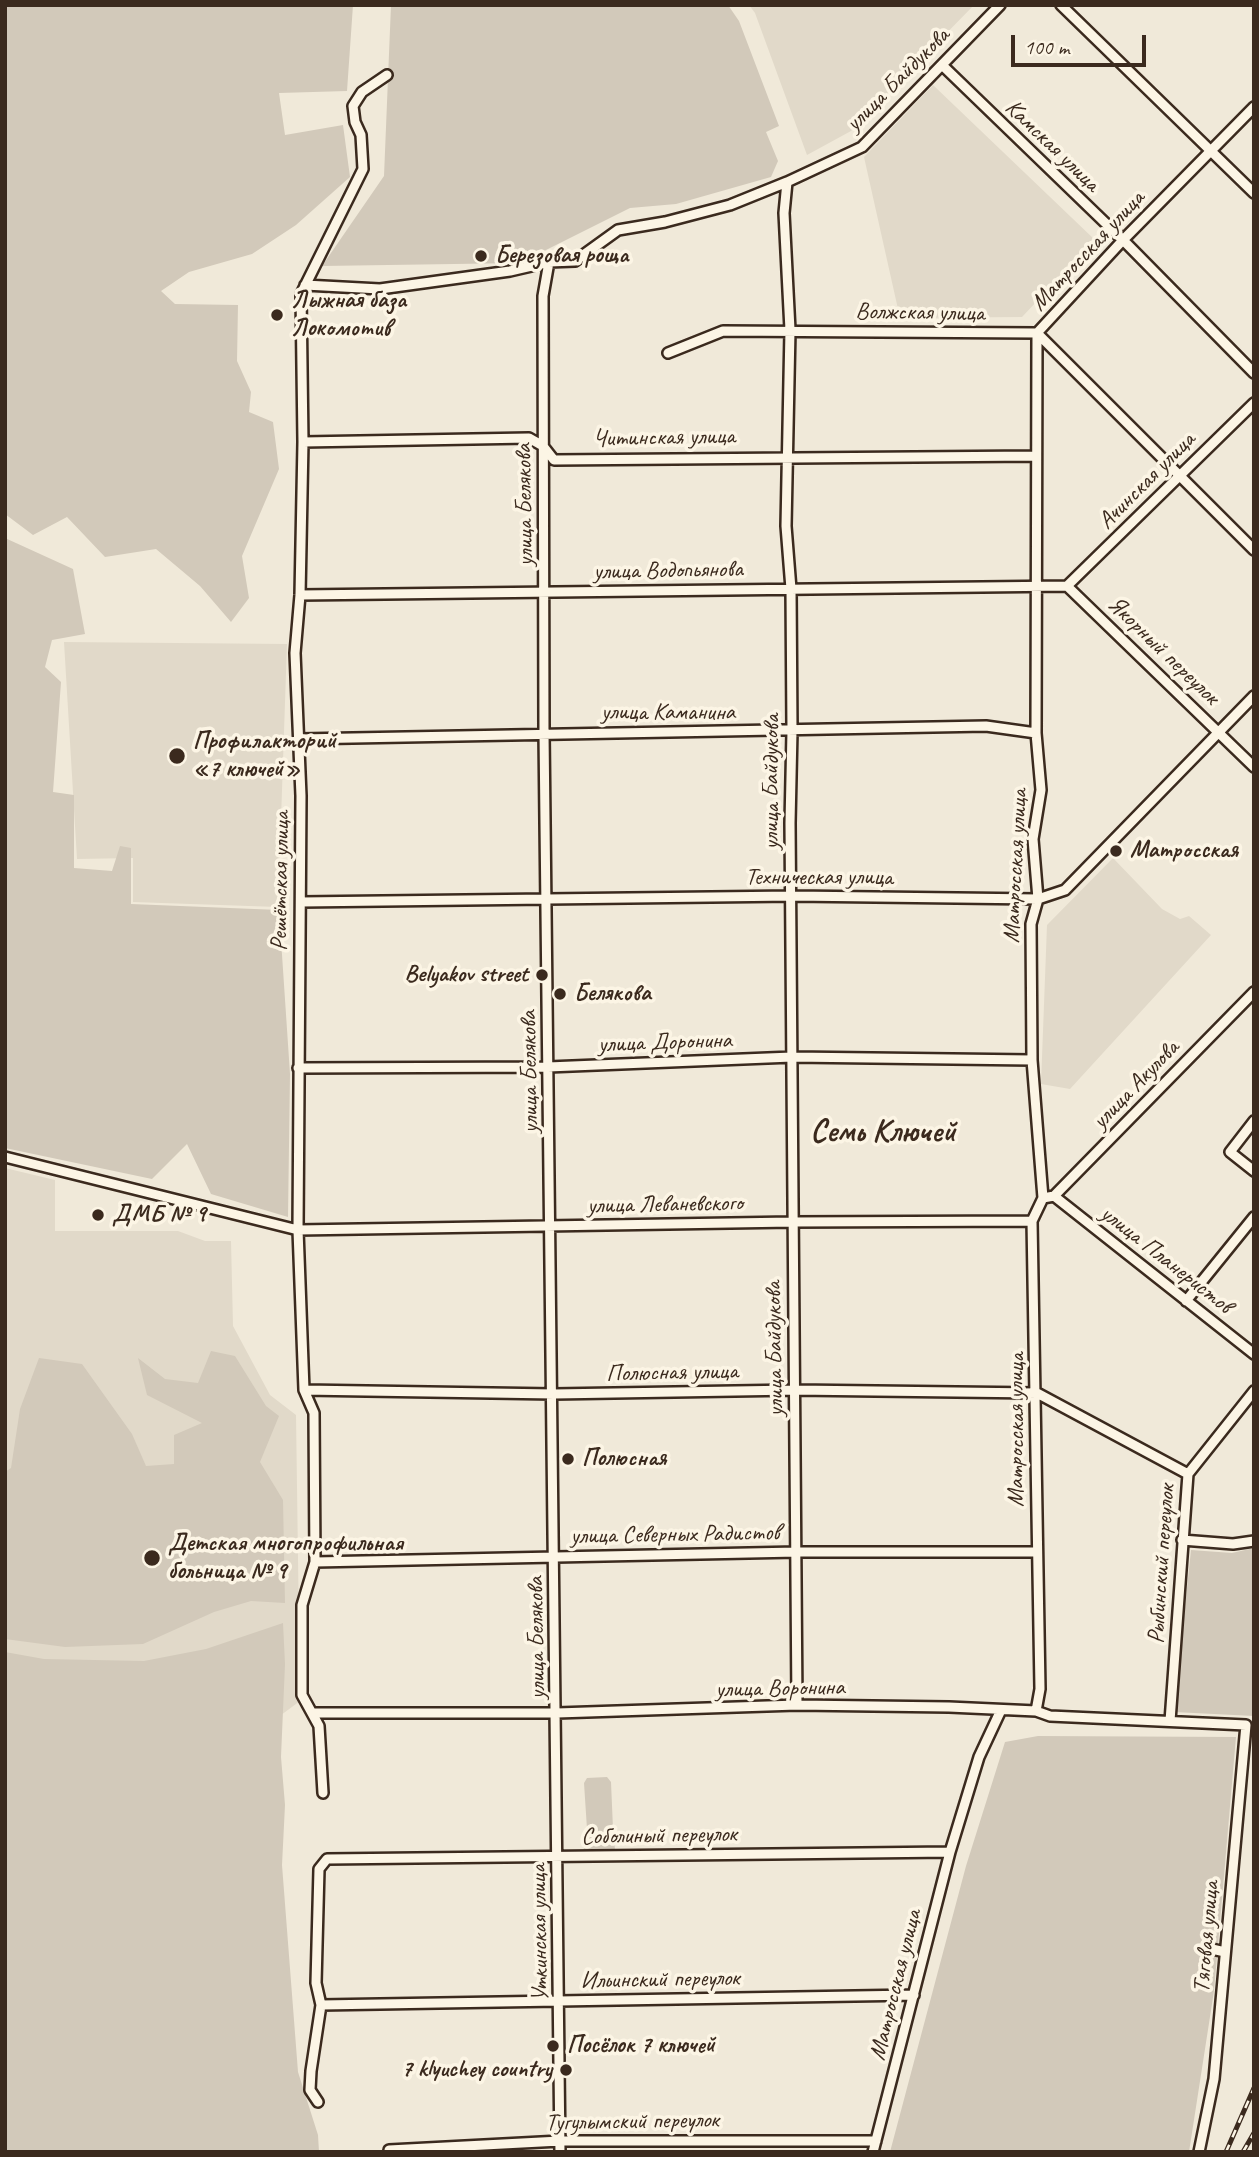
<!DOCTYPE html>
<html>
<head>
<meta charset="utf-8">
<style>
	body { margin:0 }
	#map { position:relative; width:1259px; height:2157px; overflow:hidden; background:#f0e9d9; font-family:Caveat,sans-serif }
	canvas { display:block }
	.frame { position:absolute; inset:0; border:7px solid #3b2a1e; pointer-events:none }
	.scale { position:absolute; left:1011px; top:35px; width:135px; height:32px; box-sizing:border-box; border:4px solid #3b2a1e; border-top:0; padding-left:9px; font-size:21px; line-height:24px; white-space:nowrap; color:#3b2a1e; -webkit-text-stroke:5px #fcf5e5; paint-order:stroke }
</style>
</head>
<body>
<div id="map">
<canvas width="1259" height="2157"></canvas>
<div class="frame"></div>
<div class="scale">100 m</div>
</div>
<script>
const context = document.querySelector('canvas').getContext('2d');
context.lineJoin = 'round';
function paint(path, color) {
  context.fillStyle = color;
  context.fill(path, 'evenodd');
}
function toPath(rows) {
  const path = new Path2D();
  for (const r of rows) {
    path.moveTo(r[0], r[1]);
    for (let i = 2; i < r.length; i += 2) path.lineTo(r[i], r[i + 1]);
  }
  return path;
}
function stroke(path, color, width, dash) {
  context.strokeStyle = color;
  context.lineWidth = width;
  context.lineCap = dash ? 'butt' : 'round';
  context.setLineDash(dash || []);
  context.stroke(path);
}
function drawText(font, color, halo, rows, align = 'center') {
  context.font = font + ' Caveat,sans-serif';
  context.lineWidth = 7;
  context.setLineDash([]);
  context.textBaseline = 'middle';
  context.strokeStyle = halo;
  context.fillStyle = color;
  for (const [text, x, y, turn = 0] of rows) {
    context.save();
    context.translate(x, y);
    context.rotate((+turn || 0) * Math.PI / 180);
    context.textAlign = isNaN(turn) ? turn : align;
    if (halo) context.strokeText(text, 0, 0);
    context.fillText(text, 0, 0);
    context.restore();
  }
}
paint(toPath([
	[749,5,974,5,851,131,807,155,755,13],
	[933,85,1095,240,1022,317,900,318,864,157],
	[64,642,287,644,278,907,133,902,133,858,77,859],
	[1113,858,1162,909,1180,919,1189,916,1211,935,1070,1089,1041,1084,1047,925],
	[5,1168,55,1180,55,1231,178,1231,205,1241,231,1241,233,1326,270,1395,296,1415,300,1701,273,1721,5,1745]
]), '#e1d9c9');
paint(toPath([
	[353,5,347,91,279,93,285,135,343,125,350,177,296,225,252,254,189,272,161,291,175,304,238,305,237,361,251,392,249,412,273,422,279,469,242,556,249,598,231,622,200,586,156,549,105,557,67,517,33,535,5,514,5,6],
	[391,5,728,5,739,21,779,126,766,132,778,161,771,177,676,204,630,208,520,263,322,266,384,176],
	[5,538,73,569,85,634,52,640,45,667,61,682,53,792,74,795,74,868,112,871,120,846,131,848,131,904,279,910,290,1074,288,1217,211,1194,187,1144,152,1179,5,1148],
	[211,1351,235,1356,266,1406,279,1416,260,1462,283,1500,285,1603,251,1601,214,1612,143,1644,65,1647,5,1639,5,1472,11,1468,20,1409,39,1358,82,1364,132,1434,146,1466,174,1464,174,1435,202,1423,147,1395,138,1358,165,1379,198,1383],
	[1254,1548,1254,1716,1174,1712,1191,1550,1232,1553],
	[283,1623,285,1664,281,1757,285,1805,282,1865,298,2072,318,2135,319,2152,5,2152,5,1652,44,1659,144,1661,206,1649],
	[1038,1736,1236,1737,1214,1991,1189,2152,890,2152,966,1866,1005,1742],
	[607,1777,611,1782,613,1829,609,1832,590,1833,587,1829,584,1783,587,1778],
	[614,1835,615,1851,584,1852,583,1836]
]), '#d2c9ba');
const minor = toPath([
	[1061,5,1254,193],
	[942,65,1123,240,1254,373],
	[549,262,543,296,544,733,560,2152],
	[305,285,380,289,510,271,549,262,575,261,618,230,665,222,730,205,787,182],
	[668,353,723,331,1037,333,1254,550],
	[303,442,529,438,543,446,554,460,1035,456],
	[1067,586,1254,403],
	[300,595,1067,586,1254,767],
	[300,739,986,726,1036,733],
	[301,902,793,896,1038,899,1065,890,1254,696],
	[298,1068,548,1067,792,1057,1032,1060],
	[1254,1121,1230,1152,1254,1171],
	[5,1157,298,1230,792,1222,1032,1221],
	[1054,1196,1254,1354],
	[1043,1198,1054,1196,1254,992],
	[1186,1301,1254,1217],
	[304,1390,554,1394,795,1390,1037,1393,1188,1474],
	[1182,1540,1233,1544,1254,1541],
	[315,1562,797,1552,1036,1552],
	[797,1705,790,823,792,731,791,589,786,526,790,330,784,213,787,182,862,147,1000,5],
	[1036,1711,1040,1689,1032,1221,1043,1198,1032,1060,1031,924,1038,899,1033,839,1041,790,1036,733,1037,333,1123,240,1254,107],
	[313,1713,557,1713,797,1705,949,1707,1036,1711,1050,1716,1246,1725,1214,2079,1199,2152],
	[1170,1721,1188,1474,1254,1391],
	[323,1793,319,1726,302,1695,302,1605,315,1562,314,1413,304,1390,298,1230,301,796,295,653,300,595,303,442,301,294,363,169,361,135,355,122,353,106,362,92,387,75],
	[1212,1949,1225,1952],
	[321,2005,914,1995],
	[318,2102,310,2090,311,2071,321,2005,316,1983,319,1869,327,1859,950,1852],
	[389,2150,560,2141,876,2141],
	[873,2152,950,1852,979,1757,1001,1710]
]);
stroke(minor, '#3b2a1e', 14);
stroke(minor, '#fcf5e5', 9);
const rail = toPath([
	[1226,2152,1254,2088],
	[1243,2152,1254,2133]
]);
stroke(rail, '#3b2a1e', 5);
stroke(rail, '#fcf5e5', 2.5, [8]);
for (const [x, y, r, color] of [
	[481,256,7,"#3b2a1e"],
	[277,315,7,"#3b2a1e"],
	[177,756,9,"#3b2a1e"],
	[1116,851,7,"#3b2a1e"],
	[542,975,7,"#3b2a1e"],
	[560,994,7,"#3b2a1e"],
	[98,1215,7,"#3b2a1e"],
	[568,1459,7,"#3b2a1e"],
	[152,1558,9,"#3b2a1e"],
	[553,2046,7,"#3b2a1e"],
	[566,2070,7,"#3b2a1e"]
]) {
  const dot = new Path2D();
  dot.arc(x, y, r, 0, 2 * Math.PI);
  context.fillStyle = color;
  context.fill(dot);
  stroke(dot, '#fcf5e5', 2.5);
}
drawText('24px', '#3b2a1e', '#fcf5e5', [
	["улица Байдукова",898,80,-45],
	["Камская улица",1052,146,44],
	["Матросская улица",1088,251,-47],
	["Волжская улица",920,313,1],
	["Читинская улица",664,438,-1],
	["Ачинская улица",1147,481,-45],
	["улица Белякова",525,505,-91],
	["улица Водопьянова",668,571,-1],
	["Якорный переулок",1163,651,44],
	["улица Каманина",668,713],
	["улица Байдукова",772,782,-90],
	["Матросская улица",1016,866,-87],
	["Техническая улица",819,878],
	["Решётская улица",281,881,-89],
	["улица Доронина",665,1043,-2],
	["улица Белякова",530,1072,-91],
	["улица Акулова",1136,1085,-46],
	["улица Леваневского",665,1205,-1],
	["улица Планеристов",1166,1260,38],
	["улица Байдукова",775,1349,-91],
	["Полюсная улица",672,1373,-1],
	["Матросская улица",1017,1430,-90],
	["улица Северных Радистов",675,1535,-1],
	["Рыбинский переулок",1162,1564,-86],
	["улица Белякова",537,1638,-91],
	["улица Воронина",780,1689,-1],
	["Соболиный переулок",659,1836,-1],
	["Уткинская улица",540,1933,-91],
	["Тяговая улица",1207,1937,-85],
	["Ильинский переулок",660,1980,-1],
	["Матросская улица",896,1985,-76],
	["Тугулымский переулок",632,2122,-1]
]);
drawText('bold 24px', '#3b2a1e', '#fcf5e5', [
	["Березовая роща",495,256],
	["Лыжная база",291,301],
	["Локомотив",291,329],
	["Профилакторий",193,742],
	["«7 ключей»",193,770],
	["Матросская",1130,851],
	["Belyakov street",528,975,"right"],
	["Белякова",574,994],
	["ДМБ № 9",112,1215],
	["Полюсная",582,1459],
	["Детская многопрофильная",168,1544],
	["больница № 9",168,1572],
	["Посёлок 7 ключей",567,2046],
	["7 klyuchey country",552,2070,"right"]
], 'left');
drawText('bold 32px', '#3b2a1e', '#fcf5e5', [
	["Семь Ключей",883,1133]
]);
</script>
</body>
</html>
